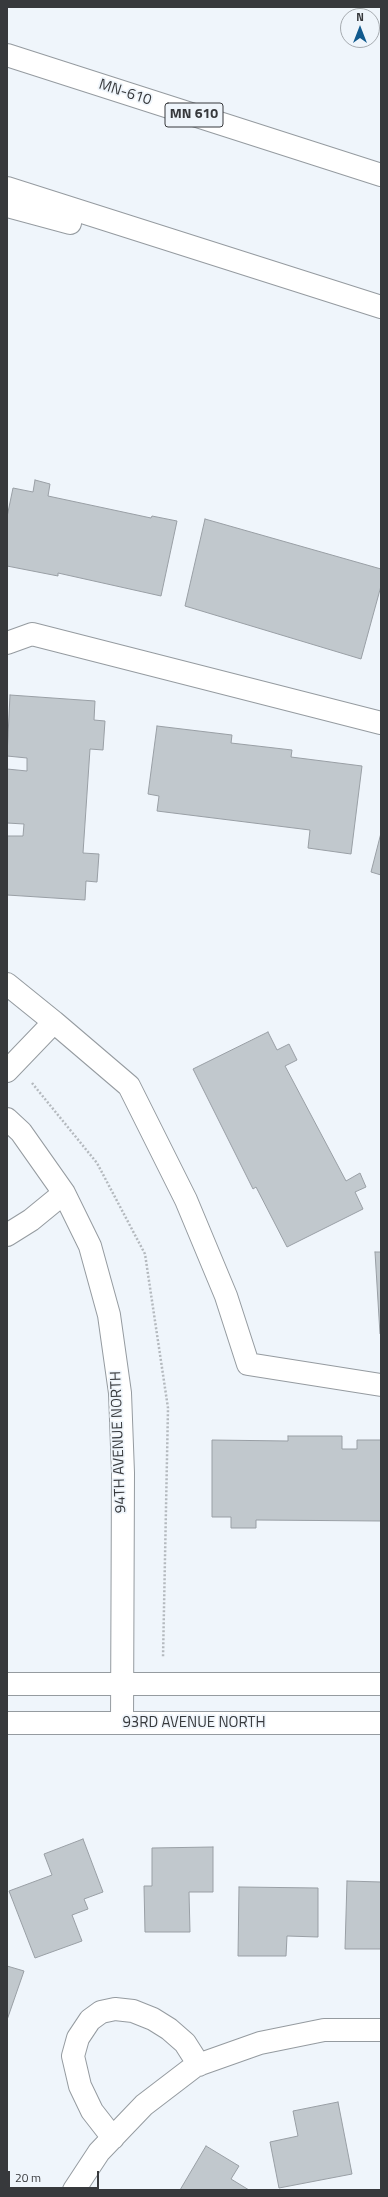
<!DOCTYPE html>
<html>
<head>
<meta charset="utf-8">
<style>
	body { margin:0 }
	#map { position:relative; width:388px; height:2197px; overflow:hidden; background:#eff5fb; font-family:"Titillium Web",sans-serif }
	canvas { display:block }
	.frame { position:absolute; inset:0; border:8px solid #37393c; pointer-events:none }
	.north { position:absolute; left:340px; top:8px; width:40px; height:40px; box-sizing:border-box; background:#eff5fb; border:1px solid #a5aaaf; border-radius:50%; rotate:0deg; font-size:11px; font-weight:700; line-height:16px; text-align:center; color:#37393c }
	.north::after { content:''; display:block; margin:auto; width:14px; height:18px; background:#115a8e; clip-path:polygon(50% 0,100% 100%,50% 72%,0 100%) }
	.scale { position:absolute; left:8px; top:2171px; width:91px; height:18px; box-sizing:border-box; border:2px solid #37393c; border-top:0; padding-left:5px; font-size:12px; line-height:14px; white-space:nowrap; color:#37393c; -webkit-text-stroke:3px #eff5fb; paint-order:stroke }
</style>
</head>
<body>
<div id="map">
<canvas width="388" height="2197"></canvas>
<div class="frame"></div>
<div class="north">N</div>
<div class="scale">20 m</div>
</div>
<script>
const context = document.querySelector('canvas').getContext('2d');
context.lineJoin = 'round';
function paint(path, color) {
  context.fillStyle = color;
  context.fill(path, 'evenodd');
}
function toPath(rows) {
  const path = new Path2D();
  for (const r of rows) {
    path.moveTo(r[0], r[1]);
    for (let i = 2; i < r.length; i += 2) path.lineTo(r[i], r[i + 1]);
  }
  return path;
}
function stroke(path, color, width, dash) {
  context.strokeStyle = color;
  context.lineWidth = width;
  context.lineCap = dash ? 'butt' : 'round';
  context.setLineDash(dash || []);
  context.stroke(path);
}
function drawText(font, color, halo, rows, align = 'center') {
  context.font = font + ' "Titillium Web",sans-serif';
  context.lineWidth = 3.5;
  context.setLineDash([]);
  context.textBaseline = 'middle';
  context.strokeStyle = halo;
  context.fillStyle = color;
  for (const [text, x, y, turn = 0] of rows) {
    context.save();
    context.translate(x, y);
    context.rotate((+turn || 0) * Math.PI / 180);
    context.textAlign = isNaN(turn) ? turn : align;
    if (halo) context.strokeText(text, 0, 0);
    context.fillText(text, 0, 0);
    context.restore();
  }
}
const building = toPath([
	[35,480,50,484,48,496,151,518,152,516,177,521,161,596,58,573,58,576,7,566,7,517,13,488,33,492,35,480],
	[205,519,381,569,381,586,361,659,185,606,205,519],
	[10,695,95,701,94,720,105,721,103,750,90,749,83,853,99,854,97,882,86,881,85,900,7,895,7,836,23,836,24,824,7,823,7,769,27,771,27,758,7,756,10,695],
	[157,726,232,735,231,743,292,750,291,757,362,766,351,854,308,848,310,830,157,811,159,796,148,794,157,726],
	[381,833,381,875,371,872,381,833],
	[268,1032,277,1050,289,1044,297,1060,285,1066,346,1181,360,1173,366,1187,355,1192,363,1209,287,1247,256,1187,253,1189,193,1069,268,1032],
	[375,1252,381,1252,381,1334,380,1334,375,1252],
	[288,1436,342,1436,342,1449,357,1449,357,1440,381,1440,381,1521,256,1520,256,1528,231,1528,231,1517,212,1517,212,1440,288,1441,288,1436],
	[83,1839,103,1892,84,1899,88,1909,72,1915,82,1941,35,1958,9,1891,52,1875,44,1854,83,1839],
	[213,1847,213,1892,189,1892,190,1932,145,1932,144,1886,152,1886,152,1848,213,1847],
	[347,1881,381,1882,381,1949,345,1949,347,1881],
	[239,1887,318,1888,318,1937,287,1936,286,1956,238,1956,239,1887],
	[7,1966,24,1971,7,2020,7,1966],
	[338,2102,352,2174,279,2188,270,2142,298,2136,293,2111,338,2102],
	[206,2146,239,2166,231,2179,249,2190,180,2190,206,2146]
]);
paint(building, '#c1c8cd');
stroke(building, '#999fa5', 1);
const minor = toPath([
	[7,643,32,634,381,723],
	[7,984,54,1022],
	[7,1071,54,1022,129,1086,186,1200,226,1296,248,1364,381,1385],
	[7,1119,21,1132,64,1193,90,1246,109,1315,120,1393,123,1473,122,1723],
	[7,1235,31,1220,64,1193],
	[7,1684,381,1684],
	[7,1723,381,1723],
	[113,2138,92,2111,80,2086,73,2056,78,2038,90,2020,101,2012,115,2009,133,2011,153,2019,169,2029,185,2043,199,2065],
	[74,2190,99,2152,144,2105,195,2066,260,2043,324,2030,381,2030]
]);
const highway = toPath([
	[7,55,381,175],
	[7,188,381,307],
	[7,206,70,223]
]);
stroke(minor, '#959ba0', 24);
stroke(highway, '#959ba0', 24);
stroke(toPath([
	[32,1083,97,1163,145,1254,168,1408,163,1658]
]), '#b4b9be', 2.5, [2, 2]);
stroke(minor, '#fff', 22);
stroke(highway, '#fff', 22);
for (const [x, y, w] of [
	[194,115,58]
]) {
  const box = new Path2D();
  box.roundRect(x - w / 2, y - 12, w, 24, 3);
  context.fillStyle = '#eff5fb';
  context.fill(box);
  stroke(box, '#37393c', 1);
}
drawText('bold 14px', '#37393c', null, [
	["MN 610",194,115]
]);
drawText('15px', '#37393c', '#eff5fb', [
	["MN-610",125,93,18],
	["94TH AVENUE NORTH",119,1442,-92],
	["93RD AVENUE NORTH",194,1723]
]);
</script>
</body>
</html>
